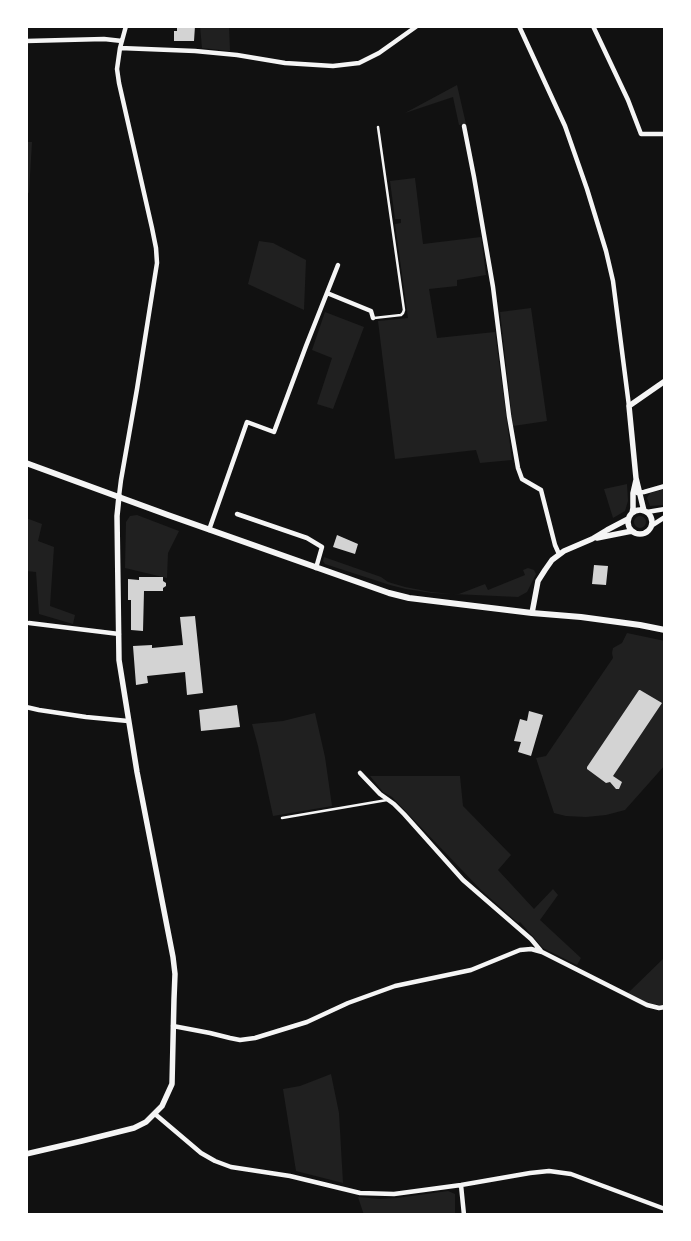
<!DOCTYPE html>
<html>
<head>
<meta charset="utf-8">
<style>
	body { margin:0 }
	#map { position:relative; width:691px; height:1241px; overflow:hidden; background:#111; font-family:Cabin,sans-serif }
	canvas { display:block }
	.frame { position:absolute; inset:0; border:28px solid #fff; pointer-events:none }
</style>
</head>
<body>
<div id="map">
<canvas width="691" height="1241"></canvas>
<div class="frame"></div>
</div>
<script>
const context = document.querySelector('canvas').getContext('2d');
context.lineJoin = 'round';
function paint(path, color) {
  context.fillStyle = color;
  context.fill(path, 'evenodd');
}
function toPath(rows) {
  const path = new Path2D();
  for (const r of rows) {
    if (r.length === 3) {
      path.moveTo(r[0] + r[2], r[1]);
      path.arc(r[0], r[1], r[2], 0, 2 * Math.PI);
      continue;
    }
    path.moveTo(r[0], r[1]);
    for (let i = 2; i < r.length; i += 2) path.lineTo(r[i], r[i + 1]);
  }
  return path;
}
function stroke(path, color, width, dash) {
  context.strokeStyle = color;
  context.lineWidth = width;
  context.lineCap = dash ? 'butt' : 'round';
  context.setLineDash(dash || []);
  context.stroke(path);
}
paint(toPath([
	[200,26,229,26,230,51,202,48],
	[457,85,466,124,459,125,453,97,405,113],
	[26,142,32,142,29,193,26,192],
	[415,178,423,244,481,237,486,275,457,280,457,286,429,289,437,338,495,332,512,460,480,463,476,450,395,459,378,321,408,318,395,224,401,223,401,219,395,219,390,181],
	[259,241,273,243,306,260,304,310,248,284],
	[531,308,547,421,513,426,500,312],
	[325,312,364,327,333,409,317,404,332,358,312,350],
	[627,484,628,501,625,511,613,518,604,489],
	[665,489,665,505,650,506,647,498,650,493],
	[137,515,179,531,168,553,167,578,125,568,126,522,130,516],
	[640,522,6],
	[26,518,42,524,38,541,54,547,50,606,75,615,73,624,39,614,36,572,26,571],
	[324,557,381,577,388,582,405,587,431,592,452,594,459,594,485,584,488,590,525,575,523,570,528,568,534,570,536,574,527,592,518,597,432,593,406,589,390,585,325,564,323,561],
	[627,633,665,641,665,765,625,810,606,815,586,817,566,816,554,813,536,758,546,756,613,658,612,653,613,648,622,643],
	[315,713,325,757,332,806,273,816,258,746,252,724,283,721],
	[370,776,460,776,463,806,511,855,498,870,534,909,553,889,558,895,540,920,581,958,577,965,543,948,520,922,518,923,481,890,392,797,383,792],
	[665,957,665,1005,659,1005,648,1003,628,993],
	[331,1074,339,1113,343,1183,296,1171,283,1089,300,1086],
	[448,1191,455,1194,455,1215,364,1215,358,1197,379,1199,397,1198]
]), '#202020');
paint(toPath([
	[177,26,195,26,194,41,174,41,174,31,177,31],
	[337,535,358,544,355,554,333,547],
	[594,565,608,566,606,585,592,584],
	[139,577,163,577,163,581,166,583,166,586,163,588,163,591,144,591,143,631,131,630,131,600,128,600,128,579,139,580],
	[195,616,203,693,187,695,185,672,147,676,148,683,136,685,133,646,152,645,152,648,183,645,180,617],
	[639,690,640,690,662,703,613,776,622,782,619,789,616,789,610,782,606,783,587,769,587,767],
	[237,705,240,727,201,731,199,710],
	[529,711,543,715,531,756,518,752,521,742,514,741,520,719,527,721]
]), '#d3d3d3');
stroke(toPath([
	[374,318,401,315,403,313,404,310,378,127],
	[282,818,387,800]
]), '#f5f5f5', 2.5);
stroke(toPath([
	[519,26,565,126,587,189,606,251,613,281,629,406],
	[593,26,628,100,641,134,665,134],
	[26,41,104,39,122,41],
	[120,48,195,51,237,55,285,63,333,66,359,63,379,53,417,26],
	[464,126,474,177,493,287,509,416,518,468,522,479,541,490,555,545,559,554],
	[327,293,371,311,373,318],
	[637,493,644,492,665,486],
	[119,496,121,480,137,389,157,263,156,248,152,228,119,83,117,69,120,48,126,26],
	[647,512,665,509],
	[237,514,307,538,322,547,316,568],
	[651,526,665,517],
	[209,530,247,422,274,432,306,346,338,265],
	[29,623,119,634],
	[26,707,39,710,86,717,128,721],
	[360,773,380,794,394,804,404,814,463,880,531,939,541,951],
	[173,1026,210,1033,230,1038,240,1040,255,1038,307,1022,348,1003,395,986,471,970,520,950,531,949,542,952,647,1005,659,1008,665,1007],
	[155,1114,201,1153,215,1161,231,1167,290,1176,360,1193,394,1194,461,1185,530,1173,549,1171,571,1174,665,1209],
	[461,1185,464,1215]
]), '#f5f5f5', 4.5);
stroke(toPath([
	[640,522,12],
	[644,511,636,478,629,406,665,381],
	[632,513,633,508,633,493,636,480],
	[597,538,632,531],
	[532,613,538,581,545,570,552,560,564,551,592,539,607,530,628,519],
	[26,1154,82,1141,134,1128,146,1122,162,1106,172,1084,174,999,175,974,173,957,137,772,119,660,117,516,119,496]
]), '#f5f5f5', 5.5);
stroke(toPath([
	[26,463,168,515,389,593,409,598,532,613,581,617,640,625,665,630]
]), '#f5f5f5', 6);
</script>
</body>
</html>
